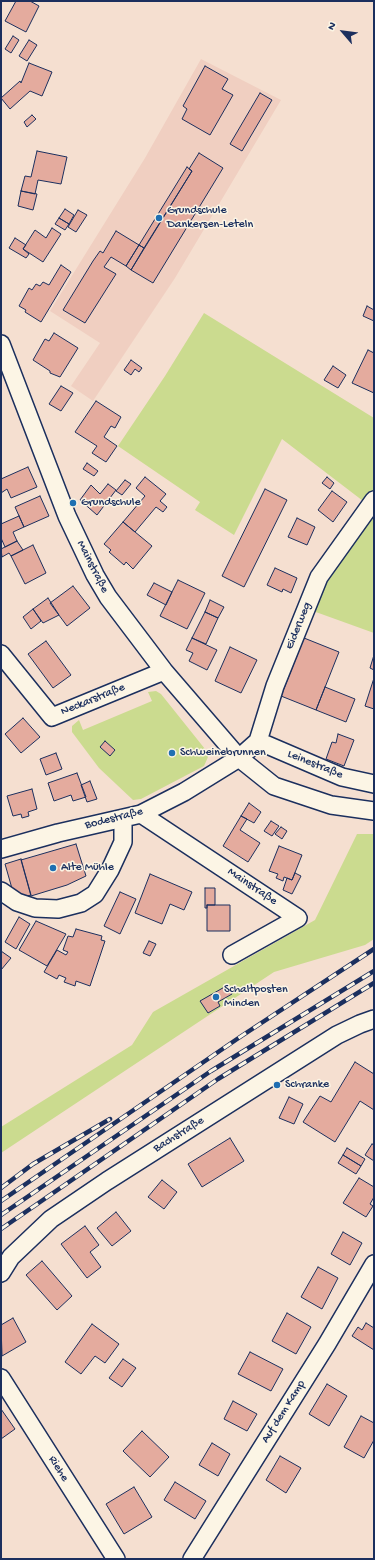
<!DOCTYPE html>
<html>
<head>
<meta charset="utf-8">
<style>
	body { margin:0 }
	#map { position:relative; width:375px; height:1560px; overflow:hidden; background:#f5dfd0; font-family:"Gochi Hand",sans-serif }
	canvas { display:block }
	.frame { position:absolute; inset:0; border:2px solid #1b2f5e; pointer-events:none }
	.north { position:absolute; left:323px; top:12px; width:40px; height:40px; -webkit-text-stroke:3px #fcf5e5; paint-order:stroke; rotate:298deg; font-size:11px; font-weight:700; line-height:16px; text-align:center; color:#1b2f5e }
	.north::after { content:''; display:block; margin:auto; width:14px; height:18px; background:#1b2f5e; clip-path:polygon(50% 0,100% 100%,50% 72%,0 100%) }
</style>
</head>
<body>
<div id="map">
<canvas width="375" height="1560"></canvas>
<div class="frame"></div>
<div class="north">N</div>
</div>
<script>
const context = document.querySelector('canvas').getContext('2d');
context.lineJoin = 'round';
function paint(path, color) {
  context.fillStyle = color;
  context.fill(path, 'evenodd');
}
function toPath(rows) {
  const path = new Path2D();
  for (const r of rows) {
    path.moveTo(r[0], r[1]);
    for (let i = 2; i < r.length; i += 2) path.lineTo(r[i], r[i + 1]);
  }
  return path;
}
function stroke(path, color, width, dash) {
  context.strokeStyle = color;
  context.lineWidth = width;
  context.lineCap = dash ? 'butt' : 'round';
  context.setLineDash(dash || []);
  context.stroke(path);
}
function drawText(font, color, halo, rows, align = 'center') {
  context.font = font + ' "Gochi Hand",sans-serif';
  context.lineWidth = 3;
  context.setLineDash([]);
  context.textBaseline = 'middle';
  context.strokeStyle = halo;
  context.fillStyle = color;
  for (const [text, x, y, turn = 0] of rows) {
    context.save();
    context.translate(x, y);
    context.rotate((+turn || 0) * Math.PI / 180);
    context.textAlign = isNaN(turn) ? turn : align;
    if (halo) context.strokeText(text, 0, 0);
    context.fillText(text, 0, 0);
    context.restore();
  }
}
paint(toPath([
	[201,59,281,100,175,278,93,401,71,386,100,343,50,311,145,158]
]), '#f0cfc1');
paint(toPath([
	[204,313,374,418,374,494,367,504,282,439,234,535,195,510,200,502,118,446,165,376],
	[369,515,374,518,374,633,313,611,330,573],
	[156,691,161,694,205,749,208,757,204,766,141,799,133,800,99,768,72,732,72,726,79,720,83,730,152,701,148,692],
	[357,834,374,834,374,939,365,945,274,972,1,1153,1,1127,132,1045,153,1012,315,920]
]), '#cbdb8f');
const building = toPath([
	[16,1,30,1,39,6,26,32,5,21,16,1],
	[13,36,19,40,11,53,5,49,13,36],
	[29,40,37,45,27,61,19,56,29,40],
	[29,63,52,72,42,96,30,91,10,109,1,98,20,81,21,83,29,63],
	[205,66,228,79,222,89,233,95,210,135,182,119,187,109,183,106,205,66],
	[260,93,272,100,242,151,230,144,260,93],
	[32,115,36,119,27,127,24,122,32,115],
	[37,151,67,157,61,184,38,180,35,194,21,191,25,176,31,177,37,151],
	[199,153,223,168,153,283,131,270,192,171,189,169,199,153],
	[187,167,192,171,144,248,139,245,187,167],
	[21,191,37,194,33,210,18,206,21,191],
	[65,209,74,215,69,224,59,218,65,209],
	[78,210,87,215,76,232,68,227,78,210],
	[59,218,69,224,65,230,55,224,59,218],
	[52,228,61,234,43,262,23,249,35,230,46,238,52,228],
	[116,231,139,245,126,266,111,257,104,267,116,274,85,323,63,310,93,261,100,251,103,253,116,231],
	[15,238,26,245,23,249,29,254,26,258,9,248,15,238],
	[139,245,144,248,131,270,126,266,139,245],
	[61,265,71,272,41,322,25,312,26,310,19,306,29,288,32,290,36,284,40,286,43,282,49,285,61,265],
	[367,306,374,310,374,321,363,316,367,306],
	[54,333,78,348,60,377,50,373,50,371,33,360,45,339,49,341,54,333],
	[368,350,374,353,374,393,352,383,368,350],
	[131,360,142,368,139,372,135,369,131,375,124,370,131,360],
	[333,366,346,375,338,388,324,380,333,366],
	[61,386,73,393,61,411,49,404,61,386],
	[96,401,121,417,115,428,111,426,104,437,117,446,106,462,92,453,97,446,75,432,96,401],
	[87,463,98,471,94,476,83,469,87,463],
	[28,467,37,487,11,498,7,489,1,493,1,479,28,467],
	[145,477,166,494,160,501,167,507,163,512,156,507,135,532,123,522,145,496,136,488,145,477],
	[327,477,334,483,330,489,322,483,327,477],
	[125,480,131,484,122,495,116,491,125,480],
	[108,484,116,490,97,515,80,500,91,485,100,494,108,484],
	[265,489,287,500,244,587,222,576,265,489],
	[332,491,347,502,333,522,318,510,332,491],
	[40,496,49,516,24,527,15,507,40,496],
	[19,516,24,527,13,532,17,541,5,547,1,538,1,524,19,516],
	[297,518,315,527,307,545,288,537,297,518],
	[123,522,152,546,133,569,126,562,124,565,109,552,111,550,104,544,123,522],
	[17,541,23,550,11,556,9,553,2,557,1,549,17,541],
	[33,545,46,573,25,584,11,556,33,545],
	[275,568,297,578,291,593,283,589,282,592,267,585,275,568],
	[178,580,205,593,187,629,160,616,178,580],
	[154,583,172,592,166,605,147,595,154,583],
	[73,586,90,608,67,626,50,603,73,586],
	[48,598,59,615,43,623,33,609,48,598],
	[210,600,224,607,218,618,205,612,210,600],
	[33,609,41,621,31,629,23,617,33,609],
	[205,612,218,618,206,644,192,638,205,612],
	[192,638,217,650,207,670,189,661,193,653,186,650,192,638],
	[304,638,339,652,316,710,281,696,304,638],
	[46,641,71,675,53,688,28,654,46,641],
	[230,647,257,660,241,693,215,681,230,647],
	[374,655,374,670,370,668,374,655],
	[374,678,374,709,365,706,374,678],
	[325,687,355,699,346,722,316,710,325,687],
	[23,718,40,737,21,753,5,734,23,718],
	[338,734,354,740,344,766,326,759,332,742,336,743,338,734],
	[105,741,115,750,110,756,100,747,105,741],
	[56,753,62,769,46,775,40,759,56,753],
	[77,773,86,797,73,801,71,795,54,801,48,783,77,773],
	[90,781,97,799,87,802,81,785,90,781],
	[32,789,37,809,28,812,29,816,22,818,21,814,13,816,7,796,32,789],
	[249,803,261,812,254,823,241,816,249,803],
	[241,816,247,819,240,830,260,843,248,862,223,846,241,816],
	[271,821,279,826,272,836,264,831,271,821],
	[281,827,287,831,282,839,275,834,281,827],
	[76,844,86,876,67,885,31,896,21,860,76,844],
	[279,846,302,855,292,880,284,877,283,881,276,878,278,874,269,871,279,846],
	[21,859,31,895,15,899,5,864,21,859],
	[295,873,301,876,292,894,283,890,287,878,292,880,295,873],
	[150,874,192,892,184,910,170,904,162,924,135,913,150,874],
	[205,888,215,888,215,905,207,905,207,908,205,908,205,888],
	[120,892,136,899,120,934,104,926,120,892],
	[207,905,230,905,230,931,207,931,207,905],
	[19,917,30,924,16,949,5,942,19,917],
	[36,921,66,934,47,966,19,950,36,921],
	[76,929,102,936,101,940,105,941,90,986,76,981,75,986,64,982,66,978,59,975,57,979,44,972,57,950,66,955,68,952,63,950,68,936,73,937,76,929],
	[149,941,156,944,150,956,143,953,149,941],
	[1,951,11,958,1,970,1,951],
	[228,985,232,994,218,1002,220,1006,208,1013,200,1001,228,985],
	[355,1062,374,1074,374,1110,360,1101,335,1142,303,1122,320,1096,331,1102,355,1062],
	[289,1097,303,1104,294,1124,279,1118,289,1097],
	[230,1138,244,1161,202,1187,188,1164,230,1138],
	[372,1144,374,1145,374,1161,365,1155,372,1144],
	[347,1148,365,1159,361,1166,343,1155,347,1148],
	[343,1155,361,1166,356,1174,338,1163,343,1155],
	[359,1178,374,1187,374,1197,370,1204,373,1206,366,1217,343,1203,359,1178],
	[162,1180,177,1192,164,1209,148,1197,162,1180],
	[116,1212,131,1231,112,1246,97,1228,116,1212],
	[85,1226,99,1245,90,1252,101,1267,87,1278,61,1244,85,1226],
	[343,1232,362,1243,350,1265,331,1254,343,1232],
	[42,1261,72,1296,57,1310,26,1275,42,1261],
	[318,1267,338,1278,322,1309,301,1297,318,1267],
	[287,1313,311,1327,296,1354,272,1341,287,1313],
	[13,1318,26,1342,2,1356,1,1325,13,1318],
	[366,1323,374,1328,374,1350,352,1336,358,1327,362,1330,366,1323],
	[92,1324,119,1344,105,1363,95,1356,81,1374,65,1362,92,1324],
	[250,1352,283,1369,271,1391,238,1374,250,1352],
	[123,1359,136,1368,122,1387,109,1378,123,1359],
	[327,1384,347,1396,329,1426,309,1414,327,1384],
	[233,1401,257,1414,247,1431,224,1419,233,1401],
	[1,1409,15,1429,1,1439,1,1409],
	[361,1416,374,1423,374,1440,364,1458,344,1447,361,1416],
	[142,1431,169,1457,150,1477,123,1451,142,1431],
	[212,1443,230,1454,218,1476,199,1465,212,1443],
	[280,1456,301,1468,286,1493,266,1480,280,1456],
	[175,1482,206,1501,195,1519,164,1500,175,1482],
	[134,1487,152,1517,124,1534,106,1504,134,1487]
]);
paint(building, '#e4ab9e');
stroke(building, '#1b2f5e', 1);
const minor = toPath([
	[1,344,67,516,95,575,108,597,164,671,239,758,274,786,331,805,374,811],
	[1,654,52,717,164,671],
	[258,741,342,777,374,784],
	[141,814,298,918,232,955],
	[1,849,58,833,141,814,184,792,239,758,258,741,275,686,319,577,374,500],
	[1,891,17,902,35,908,58,909,81,903,95,894,110,870,123,842,123,818],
	[1,1273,11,1257,51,1219,107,1181,337,1035,360,1024,374,1019],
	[1,1378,116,1559],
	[192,1559,327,1344,374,1264]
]);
stroke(minor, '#1b2f5e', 20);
stroke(minor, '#fcf5e5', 17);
const rail = toPath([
	[1,1188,33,1164,110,1119],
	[1,1201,240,1037,374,949],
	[1,1215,211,1071,374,971],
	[1,1229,218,1079,374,983]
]);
stroke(rail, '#1b2f5e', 4.5);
stroke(rail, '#fcf5e5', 3, [9]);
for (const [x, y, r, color] of [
	[159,218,4,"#1f6fb2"],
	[73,503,4,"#1f6fb2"],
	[172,753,4,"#1f6fb2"],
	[53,868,4,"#1f6fb2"],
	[216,997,4,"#1f6fb2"],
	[277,1085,4,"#1f6fb2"]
]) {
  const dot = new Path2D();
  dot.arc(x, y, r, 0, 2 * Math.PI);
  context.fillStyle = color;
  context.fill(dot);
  stroke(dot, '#fcf5e5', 1.5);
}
drawText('12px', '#1b2f5e', '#fcf5e5', [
	["Grundschule",167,211],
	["Dankersen-Leteln",167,225],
	["Grundschule",81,503],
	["Schweinebrunnen",180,753],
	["Alte Mühle",61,868],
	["Schaltposten",224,990],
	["Minden",224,1004],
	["Schranke",285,1085]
], 'left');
drawText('12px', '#1b2f5e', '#fcf5e5', [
	["Mainstraße",92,567,63],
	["Eiderweg",299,626,-68],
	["Neckarstraße",93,700,-22],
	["Leinestraße",315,765,22],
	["Bodestraße",114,819,-14],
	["Mainstraße",252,887,34],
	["Bachstraße",179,1135,-32],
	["Auf dem Kamp",284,1412,-58],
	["Riehe",58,1469,58]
]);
</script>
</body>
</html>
